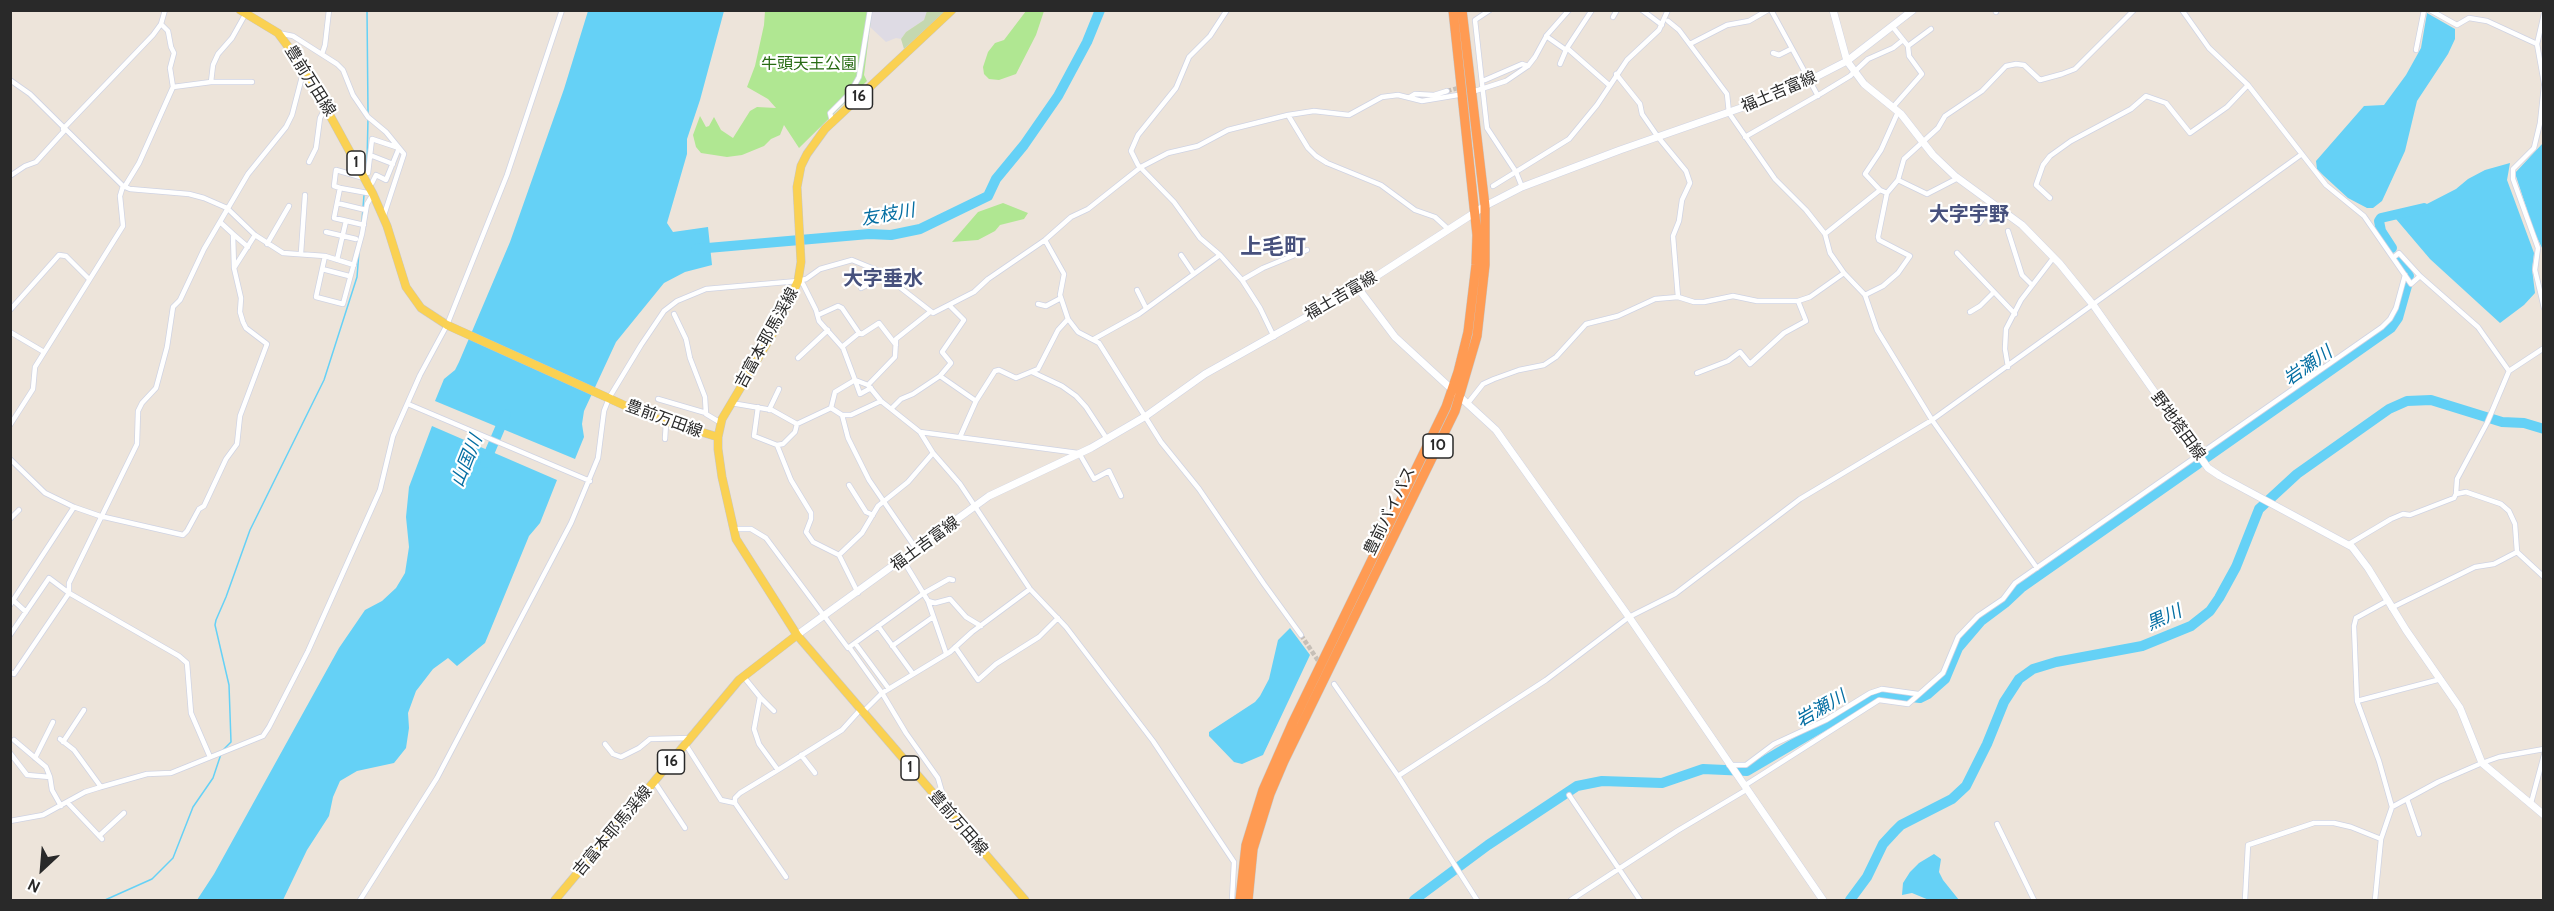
<!DOCTYPE html>
<html>
<head>
<meta charset="utf-8">
<style>
	body { margin:0 }
	#map { position:relative; width:2554px; height:911px; overflow:hidden; background:#ede4da; font-family:Cabin,sans-serif }
	canvas { display:block }
	.frame { position:absolute; inset:0; border:12px solid #292929; pointer-events:none }
	.north { position:absolute; left:12px; top:839px; width:60px; height:60px; -webkit-text-stroke:4px #fff; paint-order:stroke; rotate:206deg; font-size:16px; font-weight:700; line-height:24px; text-align:center; color:#292929 }
	.north::after { content:''; display:block; margin:auto; width:21px; height:27px; background:#292929; clip-path:polygon(50% 0,100% 100%,50% 72%,0 100%) }
</style>
</head>
<body>
<div id="map">
<canvas width="2554" height="911"></canvas>
<div class="frame"></div>
<div class="north">N</div>
</div>
<script>
const context = document.querySelector('canvas').getContext('2d');
context.lineJoin = 'round';
function paint(path, color) {
  context.fillStyle = color;
  context.fill(path, 'evenodd');
}
function toPath(rows) {
  const path = new Path2D();
  for (const r of rows) {
    path.moveTo(r[0], r[1]);
    for (let i = 2; i < r.length; i += 2) path.lineTo(r[i], r[i + 1]);
  }
  return path;
}
function stroke(path, color, width, dash) {
  context.strokeStyle = color;
  context.lineWidth = width;
  context.lineCap = dash ? 'butt' : 'round';
  context.setLineDash(dash || []);
  context.stroke(path);
}
function drawText(font, color, halo, rows, align = 'center') {
  context.font = font + ' Cabin,"Noto Sans JP",sans-serif';
  context.lineWidth = 4.5;
  context.setLineDash([]);
  context.textBaseline = 'middle';
  context.strokeStyle = halo;
  context.fillStyle = color;
  for (const [text, x, y, turn = 0] of rows) {
    context.save();
    context.translate(x, y);
    context.rotate((+turn || 0) * Math.PI / 180);
    context.textAlign = isNaN(turn) ? turn : align;
    if (halo) context.strokeText(text, 0, 0);
    context.fillText(text, 0, 0);
    context.restore();
  }
}
paint(toPath([
	[872,11,927,11,927,15,924,20,906,32,901,39,896,38,886,42,870,27]
]), '#dedbe4');
paint(toPath([
	[765,11,872,11,864,75,867,81,799,148,784,125,780,135,771,139,764,146,742,155,727,157,701,153,696,147,693,135,700,116,706,127,709,126,714,117,721,130,733,138,750,111,757,107,776,108,768,99,747,87,755,66,764,25],
	[1026,11,1044,11,1036,35,1016,74,999,80,989,79,984,74,983,67,988,52,995,43,1004,40],
	[1003,203,1028,213,1024,219,1000,225,995,231,978,240,952,242,978,212]
]), '#b0e792');
paint(toPath([
	[927,11,945,11,904,49,901,39,906,32,924,20]
]), '#c4d8b0');
paint(toPath([
	[588,11,724,11,700,100,687,139,687,154,667,223,673,232,708,227,712,265,685,272,664,283,616,342,584,411,582,424,584,437,575,459,435,401,444,379,455,370,459,362,510,242,564,89],
	[2427,13,2455,29,2455,39,2448,54,2417,101,2405,151,2382,201,2373,208,2367,208,2348,198,2324,176,2317,169,2316,161,2364,106,2384,105,2406,75,2421,48],
	[2543,143,2543,250,2534,231,2515,173],
	[2510,163,2507,180,2534,253,2532,269,2535,293,2524,305,2500,323,2430,259,2396,219,2423,211,2423,206,2456,189,2468,179,2485,170],
	[432,426,557,480,540,523,529,536,485,643,457,666,448,658,433,669,416,691,408,713,409,728,406,748,394,763,357,771,340,781,333,797,329,816,307,850,283,900,197,900,214,874,339,648,365,610,382,601,396,588,405,573,409,547,406,517,409,487],
	[1290,628,1310,655,1263,755,1242,764,1234,762,1209,736,1209,732,1255,702,1260,696,1269,679,1278,640],
	[1934,854,1941,859,1939,872,1943,880,1959,900,1929,900,1912,893,1902,895,1903,883,1910,872,1919,863]
]), '#65d1f6');
stroke(toPath([
	[367,10,368,113],
	[367,164,368,118],
	[362,221,364,195],
	[223,750,231,742,229,685,215,625,216,620,226,597,250,530,324,380,357,277,359,252],
	[105,900,152,879,173,858,193,807,213,778,221,754]
]), '#65d1f6', 1.5);
stroke(toPath([
	[2392,248,2381,231,2379,221,2381,218,2424,208],
	[696,249,869,234,891,235,920,229,988,196,996,179,1024,145,1058,96,1087,42,1100,10],
	[2400,262,2409,276],
	[2206,458,2391,328,2398,318,2407,286],
	[485,463,506,414],
	[1414,900,1488,845,1577,786,1602,781,1662,783,1703,769,1747,771,1875,696,1903,696,1920,698,1928,694,1945,679,1958,648,1981,621,2005,603,2021,588,2198,464],
	[1850,900,1867,877,1883,844,1895,831,1901,825,1952,799,1966,786,1987,744,2004,702,2019,679,2033,669,2056,662,2142,646,2191,626,2210,611,2219,598,2236,567,2259,509,2297,474,2389,409,2407,401,2431,400,2502,422,2524,423,2544,429]
]), '#65d1f6', 10);
stroke(toPath([
	[1447,91,1462,87],
	[1301,635,1321,665]
]), '#c6bfb7', 4.5, [4.5, 2]);
const street = toPath([
	[1227,10,1210,36,1189,57,1176,88,1138,135,1131,151,1138,165,1174,202,1200,238,1220,255,1242,280,1260,308,1274,337],
	[1490,10,1475,20,1487,128,1516,172,1522,187],
	[1592,10,1567,48,1609,85],
	[1642,10,1662,25],
	[1771,10,1818,96],
	[1995,10,1996,12],
	[2182,10,2209,48,2248,85,2326,185,2364,216,2411,284,2420,276],
	[2430,10,2457,25,2469,18,2487,21,2537,44],
	[2544,14,2537,44,2544,83],
	[1613,17,1617,10],
	[1668,21,1679,30,1727,94,1729,113,1775,179,1806,210,1825,234,1830,253,1844,273,1865,295,1877,330,1932,420,2037,568],
	[1892,26,1908,46,1909,56,1922,74,1893,107],
	[278,33,293,36,337,64,343,70,353,95,368,117,386,132,404,154,384,215],
	[1546,36,1566,50,1567,48],
	[1690,44,1727,25,1749,21,1768,10],
	[1908,46,1931,29],
	[2416,50,2424,10],
	[1773,53,1779,55,1791,49],
	[322,54,325,45,329,10],
	[1560,64,1566,50],
	[1616,74,1640,104,1642,114,1658,137,1686,171,1690,183,1682,200,1679,221,1673,236,1678,297],
	[10,80,30,94,123,186,130,189,189,194,204,198,227,208,255,235,283,253,325,256,354,265],
	[1485,80,1522,64,1528,66],
	[211,82,213,65,218,54,232,38,246,13],
	[2544,86,2540,123,2534,148,2513,169,2513,179,2538,248,2535,270,2544,308],
	[173,87,211,82,252,82],
	[1472,92,1506,81,1528,66,1535,57,1547,35,1569,10],
	[1410,97,1415,94,1434,95,1447,91],
	[1288,115,1308,148,1316,156,1327,163,1381,185,1415,210,1435,217,1447,228],
	[832,121,830,113,850,93,859,77,870,10],
	[63,129,153,35,161,24,165,10],
	[1745,137,1822,93,1850,76,1868,59,1893,48,1903,40],
	[370,155,393,164],
	[309,162,316,148,320,118,326,107],
	[368,173,372,139,399,148,386,180,376,175,372,183,368,185],
	[10,176,25,166,36,162,65,130],
	[1898,180,1927,194,1958,178],
	[125,186,139,163,173,87,170,68,174,53,171,47,168,31,161,24],
	[1493,186,1569,139,1597,105,1627,60,1659,30,1668,10],
	[1880,190,1865,174,1881,150,1898,112],
	[2050,198,2036,185,2043,165,2050,156,2071,141,2131,109,2146,96,2166,103,2190,133,2227,107,2248,85],
	[337,203,366,210],
	[1969,213,1980,221],
	[1979,223,1993,203],
	[364,225,334,218,340,188,334,186,336,170,364,178],
	[2008,231,2022,275,2032,285],
	[326,232,356,239],
	[233,234,248,247],
	[1825,234,1880,190,1887,193,1898,180,1904,159,1938,128,1945,116,1982,91,2006,66,2016,64,2024,65,2040,80,2062,74,2075,69,2134,10],
	[1045,240,1064,274,1060,295,1068,319,1078,332,1099,343,1161,442,1199,489,1264,584,1301,635],
	[267,244,289,206],
	[301,253,305,195],
	[1957,253,2015,314],
	[1181,255,1194,274],
	[325,256,316,297,343,304,362,234,367,204,373,194,340,188],
	[2394,257,2399,253,2420,276,2478,327,2509,371],
	[337,260,346,221],
	[234,268,255,235],
	[322,269,349,276],
	[1242,280,1263,268,1307,250],
	[798,281,803,284,816,310,819,321,843,348,855,380,868,385,881,401,920,432,933,453,960,484,1030,589,1066,627,1153,741,1234,862,1232,900],
	[861,288,885,276],
	[1137,290,1146,308],
	[1865,295,1883,286,1898,273,1910,256,1879,240,1878,237,1887,193],
	[1038,304,1046,306,1061,298],
	[10,310,59,255,66,256,89,279],
	[1970,312,1980,306,1994,292],
	[674,314,686,339,690,358,705,397,706,414,721,423],
	[818,315,838,306,842,308,859,333],
	[10,332,44,352],
	[1094,339,1139,314,1220,255],
	[842,347,859,333,862,334,879,323,896,345],
	[798,358,828,330],
	[2008,367,2005,349,2006,329,2021,300,2054,257],
	[1032,372,1062,386,1076,396,1086,407,1107,439],
	[1697,373,1728,361,1740,352,1750,364,1784,333,1806,321,1798,301],
	[940,376,951,363,942,352,964,320,949,305],
	[868,385,895,357,896,339,930,312],
	[658,399,706,413],
	[731,403,772,410,797,424,831,408,842,415,851,415,881,401],
	[1468,403,1483,384,1494,379,1519,370,1544,365,1556,357,1586,324,1618,316,1655,299,1678,297,1694,302,1704,302,1733,296,1757,301,1798,301,1810,297,1844,273],
	[408,404,590,481],
	[758,407,754,436,777,445,791,480,811,513,811,519,806,532,813,542,839,555,858,593],
	[831,408,835,392,855,380,860,394,871,388],
	[892,408,901,399,913,394,940,376,976,401],
	[769,410,779,389],
	[842,415,848,438,869,480,917,550],
	[10,425,33,389,35,367,123,226,120,196,123,186],
	[920,432,1078,453],
	[960,437,976,401,995,371,999,370,1016,378,1038,369,1058,330,1068,319],
	[665,439,666,423],
	[777,445,783,444,795,432,797,424],
	[1079,453,1094,479,1109,471,1121,496],
	[10,459,45,493,74,507,100,516,183,535,187,531,199,509,204,506,226,459,237,444,240,416,267,344,246,328,243,322,240,312,241,298,234,268,233,234,220,222],
	[849,485,866,512,873,515],
	[2456,494,2457,479,2487,423,2509,371,2544,348],
	[10,519,19,510],
	[733,529,751,529,766,538,848,648,924,593,949,579,953,580],
	[2349,544,2391,519,2403,514,2410,515,2454,498,2456,494,2466,492,2501,504,2509,511,2515,524,2517,552,2544,577],
	[839,555,862,533,878,506,908,482,933,453],
	[903,560,928,601,946,653],
	[14,601,26,612],
	[928,601,935,603,950,599,966,617,981,626],
	[10,605,74,507],
	[2391,608,2475,567,2494,564,2517,552],
	[878,626,913,674],
	[10,635,49,578,69,593,14,674,10,672],
	[855,643,889,689],
	[892,646,933,617],
	[849,647,882,693,906,733,938,778,944,799,941,803],
	[955,647,978,680,996,664,1039,637,1058,618],
	[743,676,760,697,754,729,759,744,778,770,842,730,860,710],
	[1334,684,1398,776,1477,900],
	[760,697,774,711],
	[2357,701,2441,679],
	[862,713,882,693,950,652,972,632,1030,589],
	[60,739,74,750,101,787],
	[14,740,46,767,50,777],
	[63,742,84,710],
	[605,744,613,754,621,757,639,748,650,739,691,738],
	[686,745,721,800,735,803],
	[10,753,27,775,50,777,52,790,61,806],
	[801,755,815,773],
	[210,757,191,713,187,663,179,656,69,593,69,583,137,444,138,411,142,403,156,388,167,347,173,307,180,300,204,249,248,174,286,127,292,115,304,69],
	[35,758,53,722],
	[1729,765,1746,765,1774,744,1826,720,1870,693,1882,689,1918,694],
	[778,770,740,793,735,798,735,803,786,877],
	[1398,776,1546,680,1629,617,1675,594,1800,499,1932,420,2302,154],
	[654,781,685,828],
	[1744,786,1879,700,1908,704,1943,673,1958,637,1978,616,2003,599,2015,583,2382,327,2390,319,2396,308,2405,275],
	[1569,795,1640,900],
	[2407,799,2419,834],
	[67,802,102,839],
	[2531,803,2544,755],
	[2392,807,2438,782,2482,763,2499,757,2544,749],
	[10,821,43,815,85,792,101,787,147,774,171,773,263,736,269,727,308,651,380,490,393,436,420,375,447,325,507,175,562,10],
	[1997,824,2034,900],
	[99,836,124,813],
	[360,900,437,778,571,523,598,458,604,411,609,398,641,345,664,311,677,301,706,289,798,281,806,279,820,269,852,260,879,271,933,313,974,292,988,279,1045,240,1071,217,1088,209,1141,167,1168,153,1198,146,1228,130,1288,115,1314,111,1349,115,1382,97,1398,95,1422,101,1464,94],
	[1571,900,1677,831,1746,790],
	[2245,900,2248,845,2314,823,2334,823,2351,827,2381,839],
	[2375,900,2381,839,2392,807,2379,761,2357,701,2354,626,2356,618,2387,601]
]);
const secondary = toPath([
	[1833,10,1847,61,1864,84,1901,114,1933,155,1955,176,2022,225,2060,264,2094,306,2208,468,2220,476,2352,547,2368,568,2406,630,2460,708,2482,763,2544,815],
	[1358,288,1395,337,1496,430,1629,617,1823,900],
	[797,635,989,496,1091,448,1146,416,1205,374,1358,288,1485,206,1522,187,1620,150,1778,95,1810,80,1847,61,1913,10]
]);
const primary = toPath([
	[240,10,278,33,304,68,373,194,387,226,406,287,421,308,447,325,648,416,718,437],
	[952,10,825,129,807,154,801,166,797,187,801,262,798,281,779,323,722,419,718,437,718,449,722,477,736,539,797,635,1025,900],
	[555,900,739,680,797,635]
]);
const highway = toPath([
	[1240,900,1246,845,1263,790,1292,724,1446,407,1458,372,1468,332,1476,265,1477,235,1453,10],
	[1248,900,1253,849,1270,794,1284,761,1455,411,1477,336,1485,265,1485,206,1462,10]
]);
stroke(street, '#cfd3e3', 6);
stroke(secondary, '#cfd3e3', 8);
stroke(primary, '#c7c7c7', 9);
stroke(highway, '#c7c7c7', 10);
stroke(street, '#fff', 4.5);
stroke(secondary, '#fff', 7);
stroke(primary, '#fad152', 8);
stroke(highway, '#ff9b53', 9);
for (const [x, y, w] of [
	[859,97,27],
	[356,163,18],
	[1438,446,30],
	[671,762,27],
	[910,768,18]
]) {
  const box = new Path2D();
  box.roundRect(x - w / 2, y - 12, w, 24, 4.5);
  context.fillStyle = '#fff';
  context.fill(box);
  stroke(box, '#292929', 1.5);
}
drawText('bold 15px', '#292929', null, [
	["16",859,97],
	["1",356,163],
	["10",1438,446],
	["16",671,762],
	["1",910,768]
]);
drawText('16px', '#286b15', '#fff', [
	["牛頭天王公園",809,64]
]);
drawText('16px', '#292929', '#fff', [
	["豊前万田線",310,81,58],
	["福土吉富線",1779,92,-23],
	["福土吉富線",1341,296,-30],
	["吉富本耶馬渓線",767,338,-61],
	["豊前万田線",664,419,20],
	["野地塔田線",2178,426,54],
	["豊前バイパス",1390,511,-64],
	["福土吉富線",925,544,-36],
	["豊前万田線",958,823,49],
	["吉富本耶馬渓線",613,831,-50]
]);
drawText('italic 18px', '#046ea2', '#fff', [
	["友枝川",888,215,-10],
	["岩瀬川",2308,366,-35],
	["山国川",467,461,-68],
	["黒川",2164,618,-24],
	["岩瀬川",1821,709,-30]
]);
drawText('bold 20px', '#47517d', '#fff', [
	["大字宇野",1969,215],
	["大字垂水",883,279]
]);
drawText('bold 22px', '#47517d', '#fff', [
	["上毛町",1273,248]
]);
</script>
</body>
</html>
